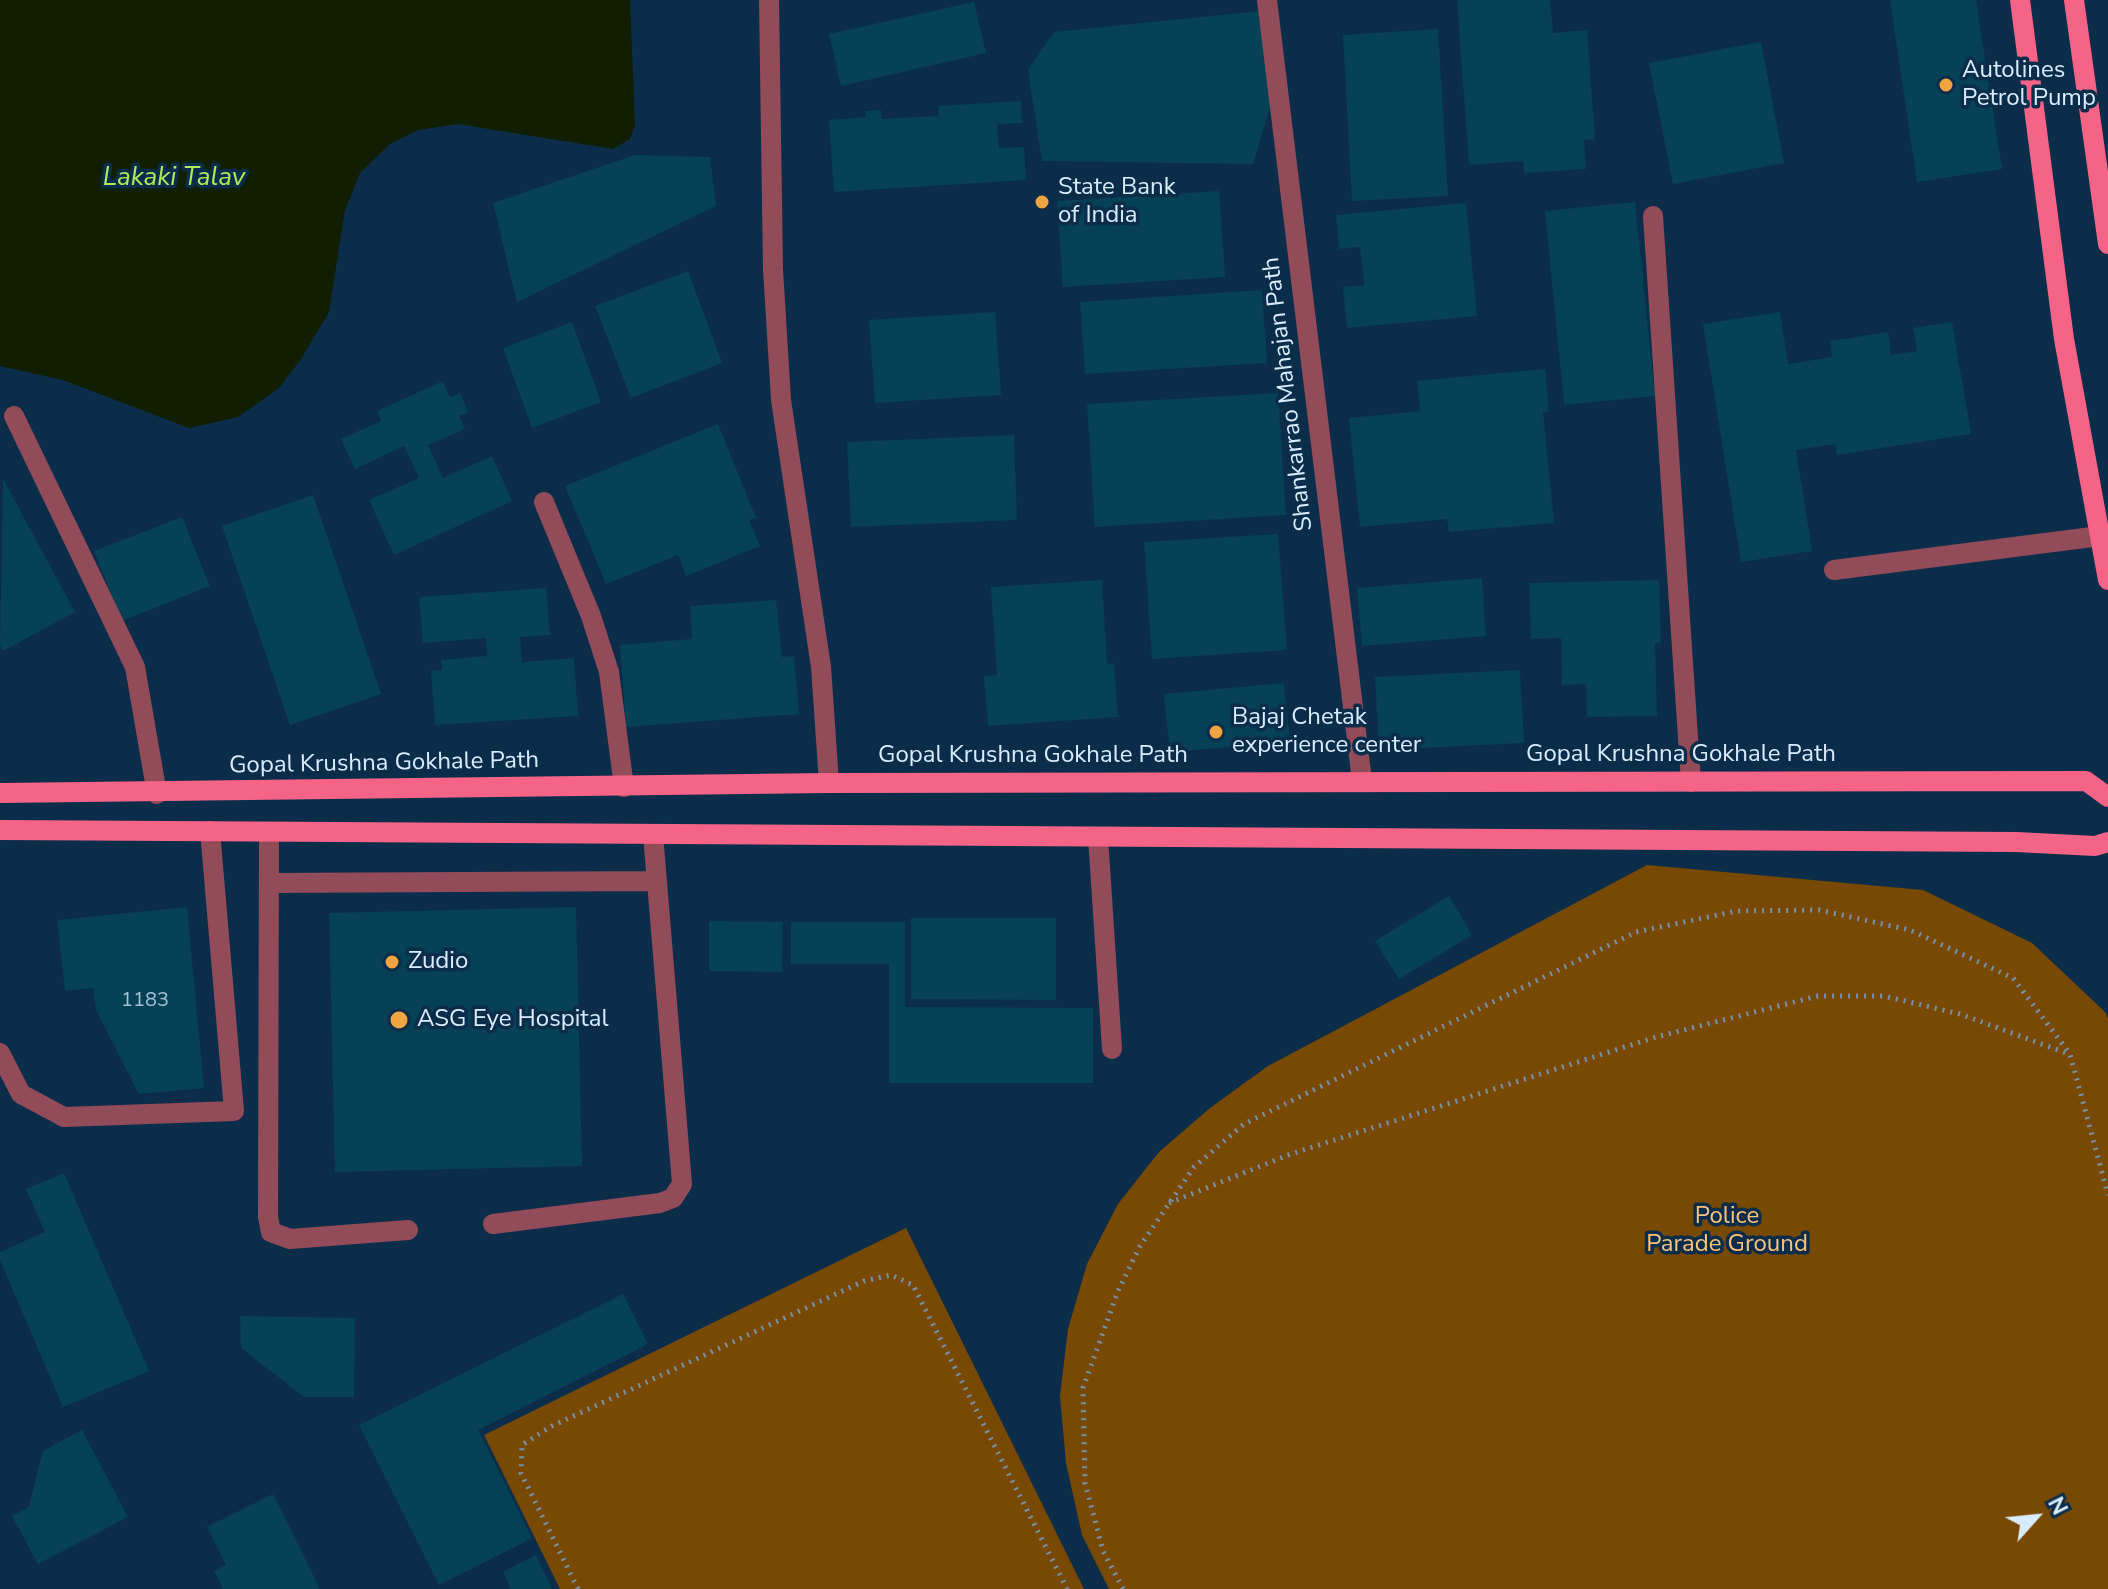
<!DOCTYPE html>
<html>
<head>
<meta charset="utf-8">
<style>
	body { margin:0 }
	#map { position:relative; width:2108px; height:1589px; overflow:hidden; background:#0b2d4a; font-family:"Nunito Sans",sans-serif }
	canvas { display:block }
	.north { position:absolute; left:1996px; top:1477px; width:80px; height:80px; -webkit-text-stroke:6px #0b2d4a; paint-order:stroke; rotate:63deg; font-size:22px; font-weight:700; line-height:32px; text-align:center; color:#d9ecff }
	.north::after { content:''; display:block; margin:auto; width:28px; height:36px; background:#d9ecff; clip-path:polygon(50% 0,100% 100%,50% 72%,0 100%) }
</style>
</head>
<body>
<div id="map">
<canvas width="2108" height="1589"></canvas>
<div class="north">N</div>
</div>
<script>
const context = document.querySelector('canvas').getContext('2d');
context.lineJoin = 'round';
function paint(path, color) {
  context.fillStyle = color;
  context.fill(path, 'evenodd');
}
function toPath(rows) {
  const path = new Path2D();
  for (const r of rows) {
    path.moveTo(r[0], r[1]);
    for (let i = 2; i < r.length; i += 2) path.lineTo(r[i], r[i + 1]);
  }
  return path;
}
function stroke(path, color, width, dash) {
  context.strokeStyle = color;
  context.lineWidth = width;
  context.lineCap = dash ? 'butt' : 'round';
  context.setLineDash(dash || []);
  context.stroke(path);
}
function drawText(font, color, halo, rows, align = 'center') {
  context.font = font + ' "Nunito Sans",sans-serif';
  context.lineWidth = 7;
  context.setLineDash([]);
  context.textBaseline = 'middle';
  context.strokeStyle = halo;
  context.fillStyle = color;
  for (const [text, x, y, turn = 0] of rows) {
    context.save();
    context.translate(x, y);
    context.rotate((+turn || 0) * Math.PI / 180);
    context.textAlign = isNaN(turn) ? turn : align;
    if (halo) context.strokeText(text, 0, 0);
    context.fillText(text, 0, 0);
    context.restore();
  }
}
paint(toPath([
	[1647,865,1923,890,2032,943,2105,1012,2108,1018,2108,1589,1109,1589,1082,1535,1066,1463,1060,1396,1068,1329,1087,1264,1118,1204,1159,1152,1210,1108,1268,1066],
	[906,1228,1084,1589,560,1589,484,1435]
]), '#774902');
paint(toPath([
	[0,0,630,0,635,126,630,139,613,149,458,124,418,130,390,144,360,173,345,210,329,312,301,359,279,388,238,417,189,428,63,380,0,366]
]), '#111f00');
paint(toPath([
	[1457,0,1550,0,1553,33,1587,30,1595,139,1584,140,1586,169,1524,173,1523,161,1469,165],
	[1890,0,1976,0,2002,169,1917,182],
	[974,2,986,53,841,86,829,34],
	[1261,11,1273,97,1253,164,1042,161,1028,70,1054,32],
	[1438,29,1448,196,1352,201,1343,35],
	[1761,42,1784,163,1673,184,1649,63],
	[1021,101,1022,123,997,124,999,148,1024,147,1026,180,834,192,829,120,866,117,865,111,881,110,882,119,939,116,938,106],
	[635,155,710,157,716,206,517,302,493,203],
	[1219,191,1225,277,1063,287,1057,201],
	[1635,202,1655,396,1564,405,1545,211],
	[1466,203,1477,316,1347,328,1343,287,1364,285,1360,247,1339,249,1336,215],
	[688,271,722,363,631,398,595,306],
	[1262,290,1267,363,1085,374,1080,302],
	[995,312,1001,395,875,403,869,320],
	[1780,312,1788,364,1832,357,1830,341,1888,332,1891,355,1917,351,1913,328,1952,322,1971,434,1837,455,1835,444,1796,450,1812,551,1741,562,1703,324],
	[572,322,601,402,532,428,503,348],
	[1545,369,1549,411,1543,412,1554,523,1449,532,1447,519,1360,527,1349,418,1420,411,1417,381],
	[443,381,450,397,460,393,468,412,459,416,465,429,428,445,443,478,492,456,512,501,394,555,369,500,419,478,404,446,355,469,341,439,381,421,377,411],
	[1278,393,1286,515,1095,527,1087,404],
	[718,424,756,518,749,520,760,546,686,576,678,555,606,584,565,486],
	[1014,435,1017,520,851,527,847,442],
	[3,479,75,612,3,651,0,645],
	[313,495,381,694,290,725,222,526],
	[182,517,210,586,122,621,94,551],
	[1278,534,1287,650,1152,659,1144,542],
	[1482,578,1486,636,1362,646,1357,588],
	[1102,580,1107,664,1114,663,1118,717,988,726,984,676,997,675,991,587],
	[1659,580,1661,643,1655,643,1657,716,1587,717,1586,684,1562,685,1561,638,1531,639,1529,583],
	[546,588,550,635,520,637,522,662,574,658,578,716,435,725,431,671,442,670,441,660,487,656,486,638,423,643,419,597],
	[776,600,782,657,794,656,799,714,626,727,620,645,692,639,690,606],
	[1520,670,1524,743,1379,750,1375,677],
	[1284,683,1290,742,1170,752,1164,694],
	[1449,896,1472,935,1399,979,1375,941],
	[187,907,204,1088,139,1094,96,1010,93,988,65,991,57,920],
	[576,907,582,1166,335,1172,329,913],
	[911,918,1056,918,1056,1000,911,999],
	[709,921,783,922,782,972,709,971],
	[791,922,905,922,905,1007,1093,1008,1093,1083,889,1083,889,964,791,964],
	[64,1173,149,1371,63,1407,0,1260,0,1252,45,1232,26,1189],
	[623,1294,648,1344,478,1430,532,1538,439,1585,359,1425],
	[240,1316,355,1318,354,1397,304,1397,241,1348],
	[82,1430,128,1517,38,1564,12,1516,29,1507,43,1451],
	[273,1494,320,1589,223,1589,214,1571,226,1565,207,1527],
	[536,1555,552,1589,511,1589,503,1572]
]), '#074156');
stroke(toPath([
	[1169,1203,1291,1154,1656,1037,1818,996,1884,996,1960,1014,2069,1054],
	[578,1589,521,1473,522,1445,552,1426,864,1281,891,1275,913,1285,1067,1589],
	[1123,1589,1103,1551,1085,1483,1083,1388,1118,1291,1140,1246,1194,1167,1244,1124,1636,932,1737,911,1819,910,1910,930,2013,978,2070,1054,2108,1195]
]), '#7892aa', 5, [2, 6]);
stroke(toPath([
	[1653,216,1691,782],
	[14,416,135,667,157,794],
	[544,502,591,616,609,672,624,787],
	[1834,570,2100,536],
	[269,832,268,1217,271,1232,290,1239,408,1230],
	[1098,837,1112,1049],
	[269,883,657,881],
	[64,1117,234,1111,210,831],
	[493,1224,660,1203,673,1198,682,1184,653,834]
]), '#924b59', 20);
stroke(toPath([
	[769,0,773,269,781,400,821,667,829,783],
	[1267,0,1362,781],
	[0,1053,21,1094,64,1117]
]), '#924b59', 20);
stroke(toPath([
	[2020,0,2064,339,2108,580],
	[2074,0,2108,244],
	[0,793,829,783,2086,781,2108,797],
	[0,830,2016,842,2095,846,2108,842]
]), '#f56486', 20);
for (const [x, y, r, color] of [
	[1946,85,8,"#f3a442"],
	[1042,202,8,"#f3a442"],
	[1216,732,8,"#f3a442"],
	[392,962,8,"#f3a442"],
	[399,1020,10,"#f3a442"]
]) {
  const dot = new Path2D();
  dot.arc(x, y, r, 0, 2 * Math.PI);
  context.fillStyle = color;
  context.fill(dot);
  stroke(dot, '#0b2d4a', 3);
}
drawText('20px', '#a4c1d5', null, [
	["1183",145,1001]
]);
drawText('24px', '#d9ecff', '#0b2d4a', [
	["Autolines",1962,71],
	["Petrol Pump",1962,99],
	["State Bank",1058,188],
	["of India",1058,216],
	["Bajaj Chetak",1232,718],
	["experience center",1232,746],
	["Zudio",408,962],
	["ASG Eye Hospital",417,1020]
], 'left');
drawText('24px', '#d9ecff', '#0b2d4a', [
	["Shankarrao Mahajan Path",1289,394,-97],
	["Gopal Krushna Gokhale Path",1681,755],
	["Gopal Krushna Gokhale Path",1033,756],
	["Gopal Krushna Gokhale Path",384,764,-1]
]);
drawText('24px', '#fdc17e', '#0b2d4a', [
	["Police",1727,1217],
	["Parade Ground",1727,1245]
]);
drawText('italic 26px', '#afea5b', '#0b2d4a', [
	["Lakaki Talav",174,179]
]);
</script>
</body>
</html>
